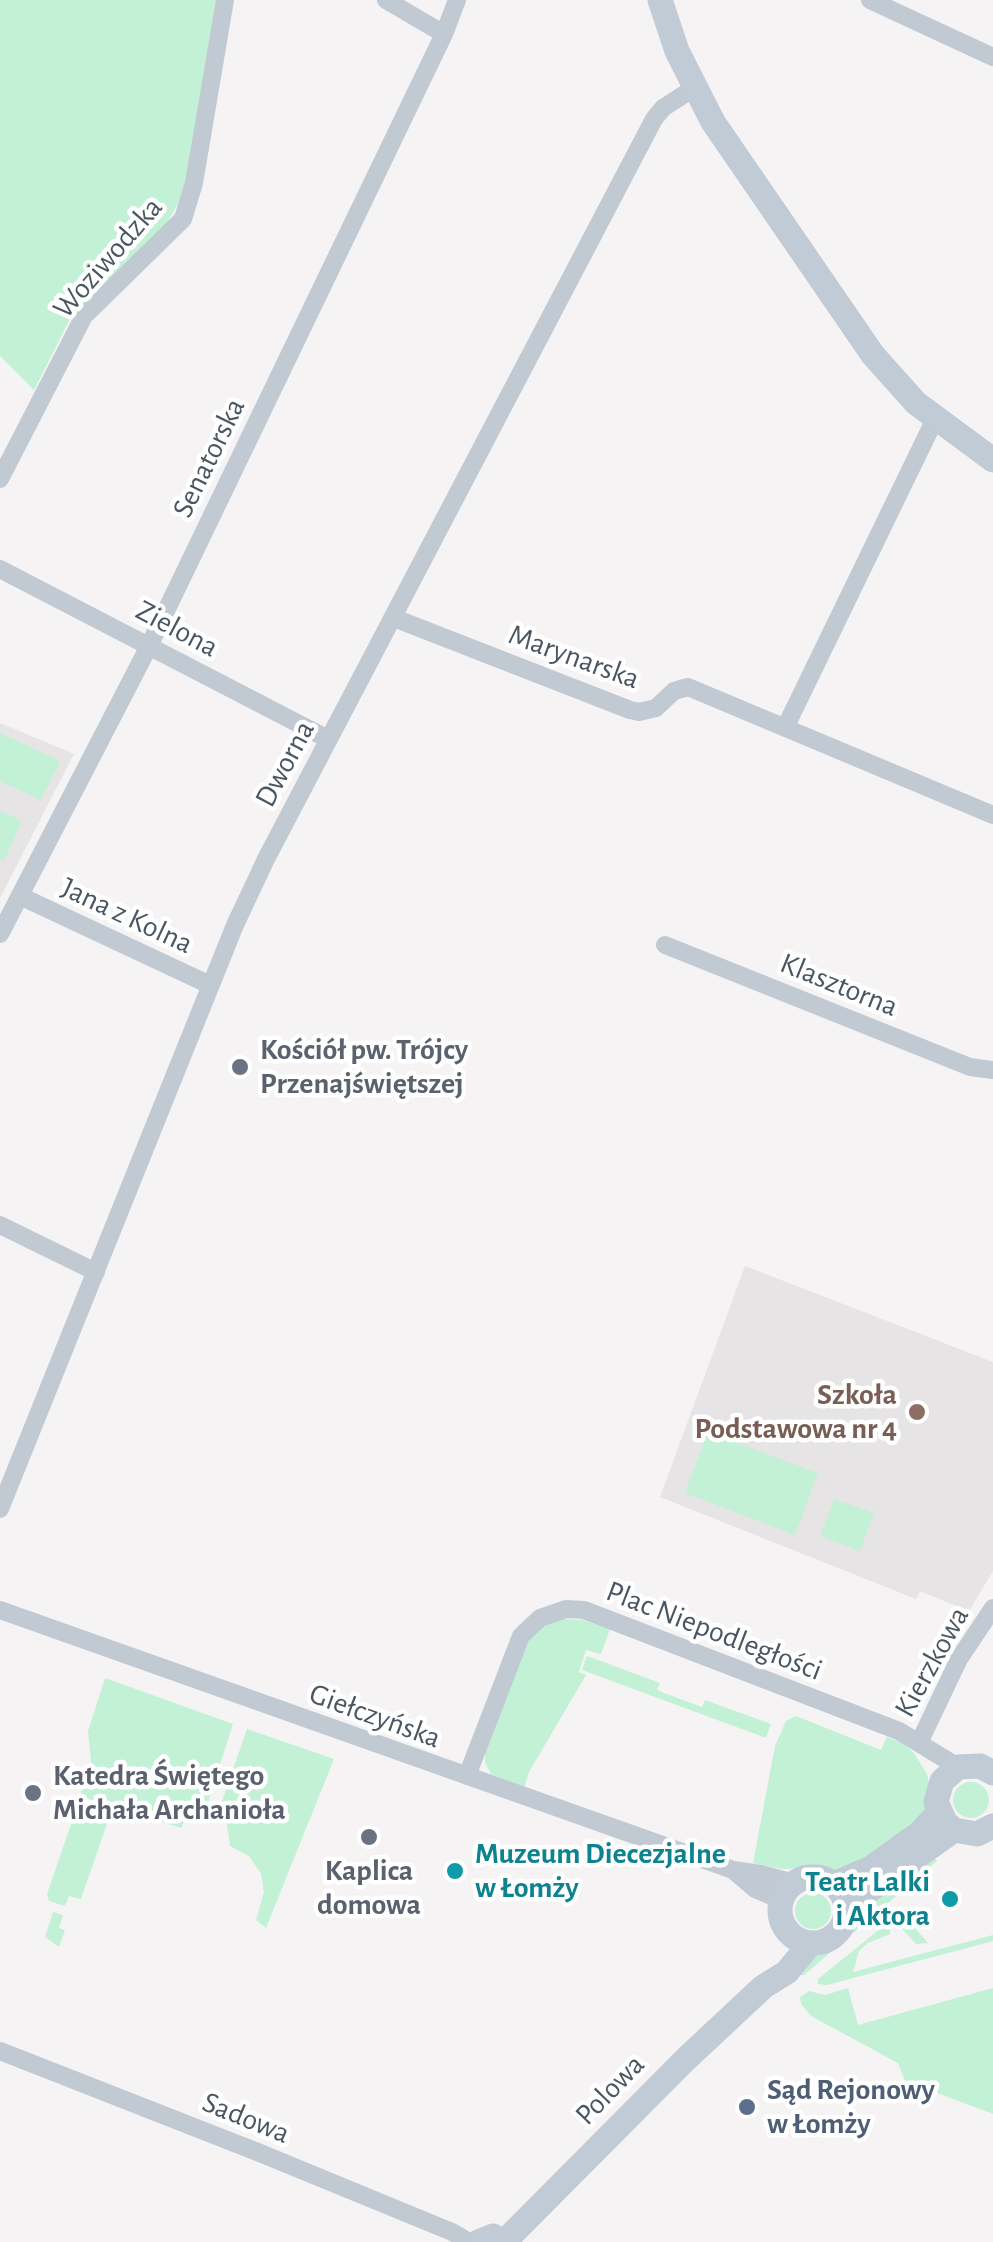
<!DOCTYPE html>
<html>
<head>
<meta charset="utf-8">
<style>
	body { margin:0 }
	canvas { display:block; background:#f5f3f3 }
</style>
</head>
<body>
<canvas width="993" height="2242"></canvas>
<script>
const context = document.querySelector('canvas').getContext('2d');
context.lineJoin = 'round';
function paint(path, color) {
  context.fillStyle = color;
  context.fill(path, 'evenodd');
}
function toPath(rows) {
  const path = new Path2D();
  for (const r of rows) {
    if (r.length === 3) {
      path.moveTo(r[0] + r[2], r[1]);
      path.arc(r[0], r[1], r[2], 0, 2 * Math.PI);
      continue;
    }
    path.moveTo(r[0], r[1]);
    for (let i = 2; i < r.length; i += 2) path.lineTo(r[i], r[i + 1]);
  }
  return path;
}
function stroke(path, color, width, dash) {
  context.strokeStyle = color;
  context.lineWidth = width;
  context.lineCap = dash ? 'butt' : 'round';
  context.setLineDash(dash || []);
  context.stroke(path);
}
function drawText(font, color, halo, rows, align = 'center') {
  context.font = font + ' "Alegreya Sans",sans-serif';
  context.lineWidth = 9;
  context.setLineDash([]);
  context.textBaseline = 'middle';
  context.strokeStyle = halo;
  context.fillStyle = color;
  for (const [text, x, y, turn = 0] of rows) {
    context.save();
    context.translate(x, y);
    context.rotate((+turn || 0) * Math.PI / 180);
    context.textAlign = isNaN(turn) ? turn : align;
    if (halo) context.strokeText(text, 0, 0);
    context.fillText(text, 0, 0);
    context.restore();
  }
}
paint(toPath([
	[0,723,74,754,0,898],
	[745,1266,993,1362,993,1571,969,1611,920,1591,916,1599,660,1497]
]), '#e6e4e5');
paint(toPath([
	[0,0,216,0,185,191,167,223,71,317,34,390,0,356],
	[0,733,60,761,41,800,0,781],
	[0,811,22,821,4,861,0,859],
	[708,1432,818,1473,795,1535,685,1493],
	[834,1499,874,1513,860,1551,820,1536],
	[564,1619,583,1620,610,1629,601,1654,586,1650,579,1672,586,1675,529,1772,524,1788,491,1774,485,1763,485,1750,530,1638,544,1625],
	[587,1656,660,1683,657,1690,664,1693,702,1707,705,1700,771,1724,766,1738,582,1670],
	[105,1678,233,1724,207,1805,186,1818,181,1828,80,1796,91,1761,88,1731],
	[796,1716,881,1750,887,1737,903,1743,914,1753,927,1774,930,1787,927,1807,892,1847,833,1873,811,1868,782,1869,753,1863,775,1746,786,1721],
	[247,1729,334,1759,266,1928,256,1920,264,1892,261,1874,249,1856,230,1846,227,1825,219,1810],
	[971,1800,18],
	[77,1807,109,1818,81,1899,69,1896,65,1906,49,1901,47,1894],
	[931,1853,937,1861,804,1975,799,1975,818,1952,845,1938,860,1908],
	[813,1911,18],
	[53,1912,63,1915,59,1928,65,1930,59,1947,45,1937],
	[901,1912,928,1943,916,1944,896,1922,891,1925,890,1934,868,1943,859,1951,853,1972,993,1935,993,1941,827,1985,818,1984,818,1979],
	[848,1988,858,2025,993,1988,993,2114,905,2081,898,2063,811,2016,801,2004,800,1997,809,1991,825,1995]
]), '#c3f1d5');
stroke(toPath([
	[386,0,444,34],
	[870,0,993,57],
	[0,479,84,316,183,219,194,183,225,0],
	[0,569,328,739],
	[394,618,630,710,639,712,656,708,674,691,688,687,993,815],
	[785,728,935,419],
	[20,896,210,985],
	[0,934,149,646,444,34,457,0],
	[665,945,970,1067,993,1070],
	[0,1225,96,1272],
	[0,1509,235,925,266,859,654,119,663,108,694,88],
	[0,1610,733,1870,761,1874,794,1883],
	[919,1743,959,1659,993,1608],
	[467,1776,521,1636,540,1618,566,1609,584,1610,899,1731,958,1767],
	[734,1871,755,1889,781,1900],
	[0,2051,260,2153,452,2232,469,2242]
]), '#c1cad2', 18);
stroke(toPath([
	[660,0,677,51,713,122,873,355,916,403,993,460],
	[993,1773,980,1766,958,1767,942,1781,936,1802,945,1822,954,1830,977,1834,993,1826],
	[813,1910,33],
	[834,1884,871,1868,920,1833,939,1812],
	[847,1906,954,1830],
	[505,2241,686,2059,763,1987,787,1972,810,1944],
	[478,2242,493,2236,506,2242]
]), '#c1cbd6', 25);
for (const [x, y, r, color] of [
	[240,1067,10,"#6b7280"],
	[917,1412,10,"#8d6e63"],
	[33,1793,10,"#6b7280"],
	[369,1837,10,"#6b7280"],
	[455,1871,10,"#0f9aa8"],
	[950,1899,10,"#0f9aa8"],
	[747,2107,10,"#5c6f8a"]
]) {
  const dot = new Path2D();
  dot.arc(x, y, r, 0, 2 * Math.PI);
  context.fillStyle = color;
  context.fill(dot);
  stroke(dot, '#fff', 4);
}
drawText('30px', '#4a5661', '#fff', [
	["Woziwodzka",108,258,-49],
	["Senatorska",209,458,-64],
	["Zielona",177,629,28],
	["Marynarska",574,657,20],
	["Dworna",285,764,-62],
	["Jana z Kolna",127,916,25],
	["Klasztorna",839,985,22],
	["Plac Niepodległości",714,1631,21],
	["Kierzkowa",932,1662,-61],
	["Giełczyńska",375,1716,20],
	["Polowa",610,2090,-46],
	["Sadowa",246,2118,22]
]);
drawText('bold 30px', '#5b616d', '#fff', [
	["Kościół pw. Trójcy",260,1050],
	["Przenajświętszej",260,1084],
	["Katedra Świętego",53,1776],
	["Michała Archanioła",53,1810],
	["Kaplica",369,1871,"center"],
	["domowa",369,1905,"center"]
], 'left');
drawText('bold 30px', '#785e54', '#fff', [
	["Szkoła",897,1395],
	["Podstawowa nr 4",897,1429]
], 'right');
drawText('bold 30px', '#0d838f', '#fff', [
	["Muzeum Diecezjalne",475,1854],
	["w Łomży",475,1888],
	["Teatr Lalki",930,1882,"right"],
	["i Aktora",930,1916,"right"]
], 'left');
drawText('bold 30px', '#4e5e75', '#fff', [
	["Sąd Rejonowy",767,2090],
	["w Łomży",767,2124]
], 'left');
</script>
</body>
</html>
